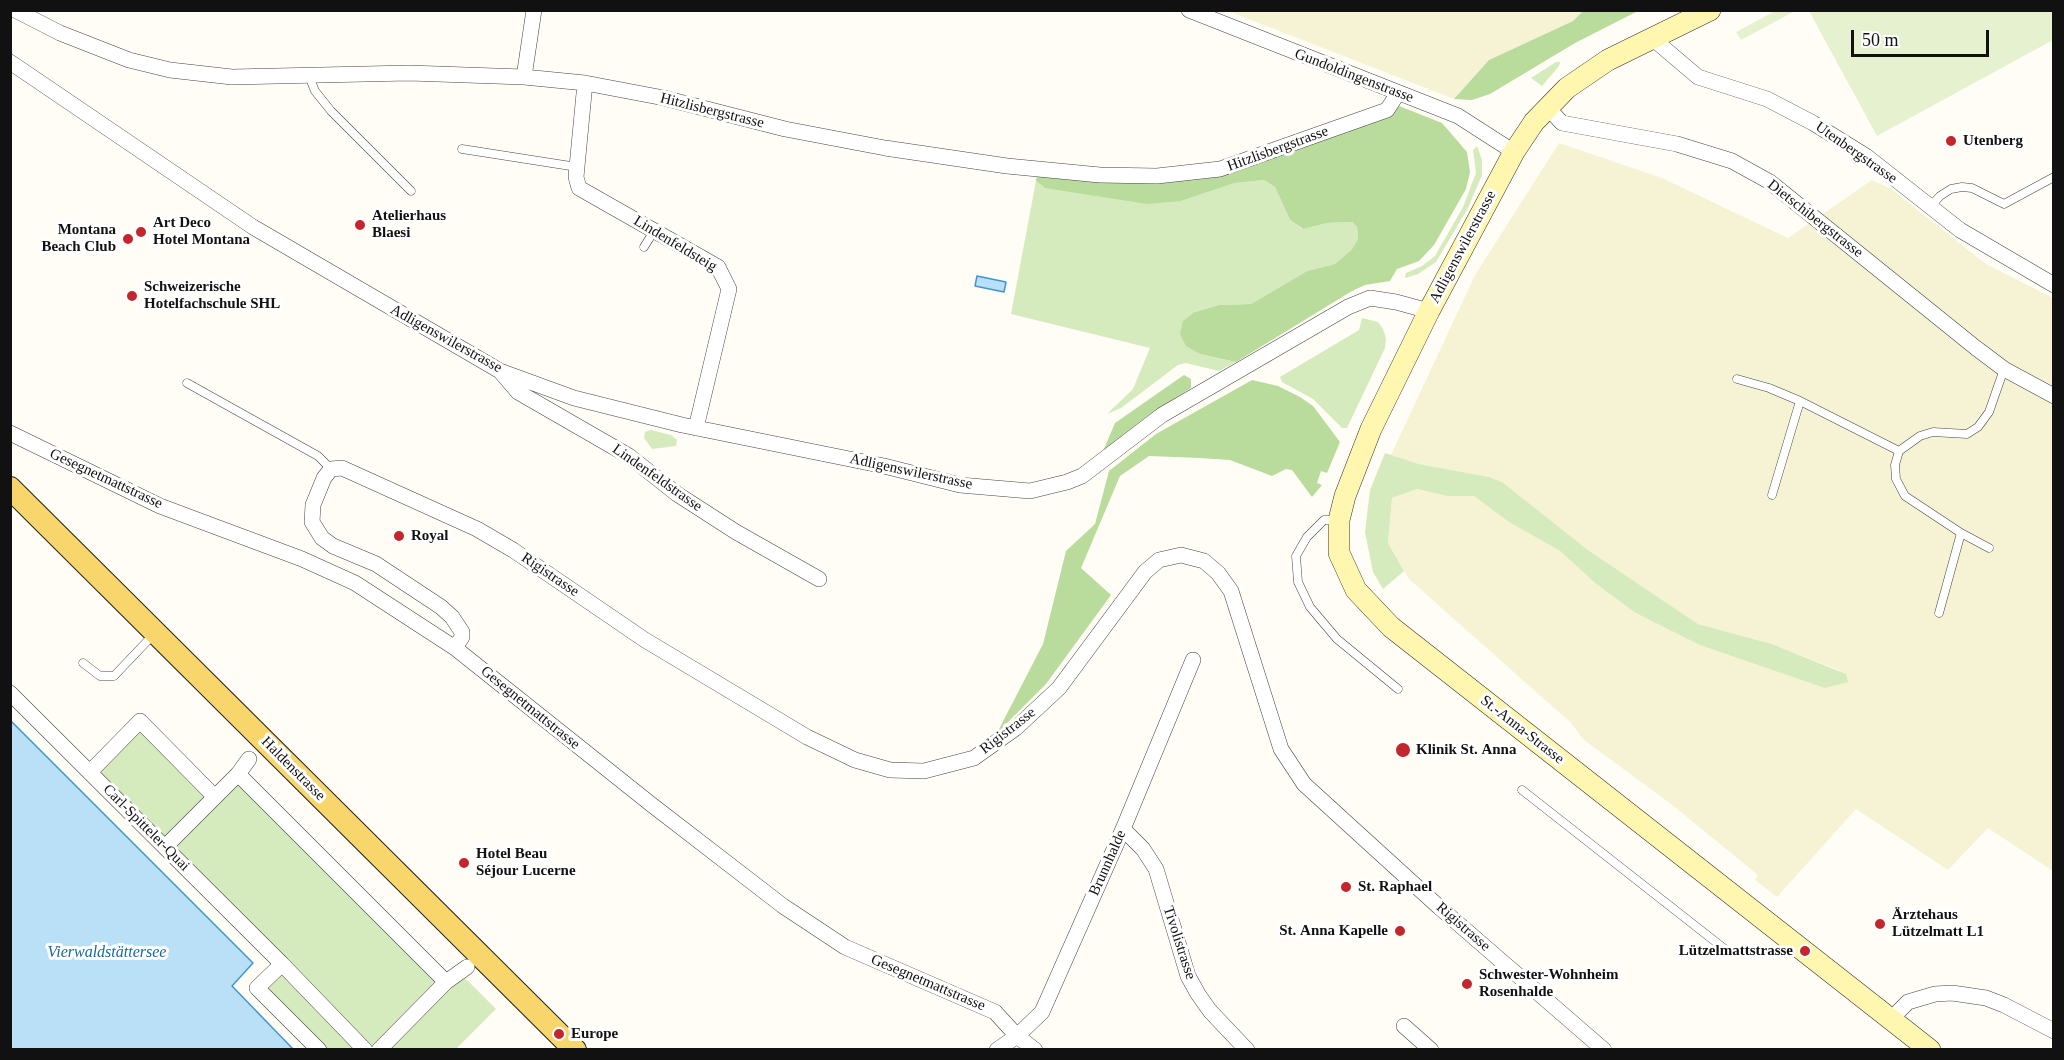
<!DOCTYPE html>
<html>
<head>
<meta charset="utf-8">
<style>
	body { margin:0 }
	#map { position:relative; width:2064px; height:1060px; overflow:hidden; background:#fffdf5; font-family:"Times New Roman",serif }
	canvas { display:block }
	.frame { position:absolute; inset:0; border:12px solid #111; pointer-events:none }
	.scale { position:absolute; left:1851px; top:30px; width:138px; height:27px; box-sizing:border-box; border:3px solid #111; border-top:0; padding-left:8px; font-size:18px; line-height:21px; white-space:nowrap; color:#111; -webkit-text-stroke:4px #fff; paint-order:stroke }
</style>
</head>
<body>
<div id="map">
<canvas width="2064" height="1060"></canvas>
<div class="frame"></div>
<div class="scale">50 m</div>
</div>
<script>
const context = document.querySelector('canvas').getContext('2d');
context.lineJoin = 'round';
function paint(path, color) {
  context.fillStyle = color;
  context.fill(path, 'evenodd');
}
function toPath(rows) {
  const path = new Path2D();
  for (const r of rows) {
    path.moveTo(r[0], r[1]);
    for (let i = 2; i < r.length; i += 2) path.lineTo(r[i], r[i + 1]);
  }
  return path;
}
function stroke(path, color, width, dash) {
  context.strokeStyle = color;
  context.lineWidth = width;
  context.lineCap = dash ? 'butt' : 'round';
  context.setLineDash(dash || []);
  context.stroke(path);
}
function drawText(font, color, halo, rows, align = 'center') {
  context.font = font + ' "Times New Roman",serif';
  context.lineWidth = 6;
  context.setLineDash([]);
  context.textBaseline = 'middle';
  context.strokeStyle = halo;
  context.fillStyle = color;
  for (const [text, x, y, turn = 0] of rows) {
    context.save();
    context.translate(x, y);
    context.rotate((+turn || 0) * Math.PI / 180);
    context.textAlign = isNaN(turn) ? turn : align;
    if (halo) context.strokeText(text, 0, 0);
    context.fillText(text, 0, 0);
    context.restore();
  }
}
paint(toPath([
	[1228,11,1583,11,1573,21,1489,60,1454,99],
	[1559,143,1662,178,1788,238,1872,180,1891,189,1986,264,2053,298,2053,871,1988,828,1948,870,1856,809,1777,897,1755,880,1758,875,1671,804,1584,740,1571,723,1409,579,1388,543,1392,498,1417,489,1447,496,1475,496,1509,522,1560,551,1595,583,1634,612,1846,673,1772,644,1698,624,1588,550,1501,482,1489,477,1419,464,1391,455,1475,275]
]), '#f6f3d4');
paint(toPath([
	[1556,62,1560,62,1559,66,1542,86,1531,78],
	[1477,146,1482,160,1482,175,1468,208,1436,262,1418,274,1405,278,1406,273,1422,266,1435,256,1463,207,1476,173,1473,150],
	[1264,180,1275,187,1290,220,1302,229,1327,223,1352,222,1357,227,1358,239,1352,249,1335,264,1307,271,1251,304,1219,305,1195,312,1200,354,1236,362,1219,371,1186,363,1178,365,1121,408,1107,414,1133,389,1150,348,1011,314,1036,181,1045,188,1181,201,1235,183],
	[1362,318,1378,322,1383,329,1386,338,1385,348,1347,428,1342,428,1313,399,1282,382,1280,377,1359,330],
	[651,430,671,435,677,440,676,446,652,449,644,438,645,432],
	[1385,453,1419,464,1489,477,1502,482,1588,550,1698,624,1772,644,1846,674,1848,682,1825,688,1700,645,1634,612,1595,583,1560,551,1509,522,1474,496,1447,496,1417,489,1392,498,1388,543,1404,571,1383,589,1373,572,1365,532,1370,490],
	[140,721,215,796,238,774,446,982,379,1049,319,1049,257,988,281,964,90,772],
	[463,976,496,1009,456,1049,388,1050]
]), '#d5ebbd');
paint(toPath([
	[1583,11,1638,11,1575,43,1490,94,1472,100,1454,99,1489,60,1573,21],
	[1394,104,1442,123,1467,152,1470,172,1466,189,1434,245,1419,261,1397,269,1390,281,1365,285,1352,291,1236,362,1200,354,1186,346,1180,334,1183,321,1195,312,1219,305,1251,304,1307,271,1335,264,1352,249,1358,239,1357,227,1352,222,1327,223,1303,229,1290,220,1275,187,1264,180,1235,183,1181,201,1147,204,1045,188,1036,181,1037,173,1183,178],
	[1184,375,1191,379,1191,388,1146,417,1103,451,1115,423],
	[1252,380,1278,386,1300,397,1313,406,1340,442,1327,473,1321,471,1317,483,1322,485,1312,497,1292,470,1286,469,1272,476,1230,460,1200,458,1149,456,1120,476,1081,568,1111,595,1046,684,997,733,1043,644,1066,551,1095,524,1109,471,1156,434]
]), '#b9dc9c');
paint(toPath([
	[1775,11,1795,11,1741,40,1736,32],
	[1809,11,2053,11,2053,40,1877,136]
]), '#e6f2cf');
const water = toPath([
	[977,276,1006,282,1004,292,975,286,977,276],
	[11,721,253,963,232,986,293,1049,11,1049,11,721]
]);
paint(water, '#b9e0f7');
stroke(water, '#3f96cf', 1.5);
const lane = toPath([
	[309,76,315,91,331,111,411,191],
	[462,149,577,167],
	[1930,207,1940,196,1951,189,1962,187,1972,188,2004,204,2054,177],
	[644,247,654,231],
	[1737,379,1769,388,1800,401,1899,451],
	[187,383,318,456,331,469],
	[1772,495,1800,401],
	[1338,520,1324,520,1307,537,1296,556,1298,582,1310,607,1337,639,1398,689],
	[1989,548,1961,533,1905,496,1896,479,1895,465,1899,451,1920,436,1933,432,1967,434,1978,427,1989,412,2004,369],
	[1939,613,1961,533],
	[83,663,100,676,114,676,154,634],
	[1522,790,1726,950]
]);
const street = toPath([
	[15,10,60,33,129,60,170,70,232,77,409,73,524,77,585,83,664,98,785,129,885,148,1007,166,1100,175,1157,176,1220,169,1387,110,1398,93],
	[1189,10,1458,116,1514,152],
	[1652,38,1698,77,1767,99,1813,123,1866,156,1960,230,2054,285],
	[10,62,253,227,500,371,574,398,682,425,884,466,960,485,1030,491,1067,482,1082,476,1162,415,1348,307,1370,298,1396,302,1429,311],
	[524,77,534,10],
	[585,83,576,177,579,188,718,267,729,289,696,428],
	[1548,108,1562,123,1677,144,1732,161,1770,182,1976,348,2004,369,2054,396],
	[500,371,518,392,629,456,677,494,736,532,819,579],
	[10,433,160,506,302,559,355,583,455,648,652,805,783,906,845,947,995,1012,1017,1036,1035,1050],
	[455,648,462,637,462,632,452,617,441,607,376,564,333,546,322,538,312,522,313,505,324,478,331,469,342,468,477,529,513,550,645,640,807,737,855,760,890,770,924,771,974,758,1016,728,1059,688,1145,572,1159,560,1181,555,1204,561,1218,573,1231,591,1281,749,1304,784,1439,907,1604,1050],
	[10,693,282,964,257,988,319,1050],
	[90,772,140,721,215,797],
	[238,774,446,982],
	[1123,829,1143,849,1156,869,1188,976,1198,994,1210,1011,1247,1050],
	[165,847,238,774,249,759],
	[282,964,365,1050],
	[1892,1018,1908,1002,1935,994,1952,993,1986,998,2004,1005,2054,1031],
	[1404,1026,1431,1050],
	[379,1050,446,982,467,967],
	[997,1050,1017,1036,1042,1012,1123,829,1193,660]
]);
const secondary = toPath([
	[1710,10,1608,60,1567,88,1534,122,1514,152,1429,311,1371,429,1345,496,1339,520,1339,553,1356,590,1391,627,1930,1050]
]);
const primary = toPath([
	[10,488,575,1050]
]);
stroke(lane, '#444', 9);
stroke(street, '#444', 16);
stroke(secondary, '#333', 22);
stroke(primary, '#222', 24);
stroke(lane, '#fff', 8);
stroke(street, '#fff', 15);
stroke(secondary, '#fff6b0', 21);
stroke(primary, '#f9d66b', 22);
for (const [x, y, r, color] of [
	[1951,141,6,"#c4262e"],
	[360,225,6,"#c4262e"],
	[141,232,6,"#c4262e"],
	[128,239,6,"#c4262e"],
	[132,296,6,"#c4262e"],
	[399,536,6,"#c4262e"],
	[1403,750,8,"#c4262e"],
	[464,863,6,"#c4262e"],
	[1346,887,6,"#c4262e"],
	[1880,924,6,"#c4262e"],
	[1400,931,6,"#c4262e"],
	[1805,951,6,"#c4262e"],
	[1467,984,6,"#c4262e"],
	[559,1034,6,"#c4262e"]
]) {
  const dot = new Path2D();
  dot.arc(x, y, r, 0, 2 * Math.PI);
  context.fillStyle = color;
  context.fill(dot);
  stroke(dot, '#fff', 2);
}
drawText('15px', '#111', '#fff', [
	["Gundoldingenstrasse",1354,76,21],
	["Hitzlisbergstrasse",712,111,14],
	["Hitzlisbergstrasse",1278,149,-20],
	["Utenbergstrasse",1856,153,35],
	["Dietschibergstrasse",1815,219,38],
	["Lindenfeldsteig",675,244,31],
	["Adligenswilerstrasse",1463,247,-62],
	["Adligenswilerstrasse",446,339,29],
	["Adligenswilerstrasse",911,472,12],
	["Lindenfeldstrasse",657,478,35],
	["Gesegnetmattstrasse",106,479,25],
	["Rigistrasse",550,575,34],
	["Gesegnetmattstrasse",530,708,39],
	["St.-Anna-Strasse",1522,730,38],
	["Rigistrasse",1008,731,-38],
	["Haldenstrasse",293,769,45],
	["Carl-Spitteler-Quai",146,828,45],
	["Brunnhalde",1108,863,-66],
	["Rigistrasse",1463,927,41],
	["Tivolistrasse",1179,943,72],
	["Gesegnetmattstrasse",928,983,23]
]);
drawText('bold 15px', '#111', '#fff', [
	["Utenberg",1963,141],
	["Atelierhaus",372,216],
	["Blaesi",372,233],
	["Art Deco",153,223],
	["Hotel Montana",153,240],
	["Montana",116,230,"right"],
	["Beach Club",116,247,"right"],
	["Schweizerische",144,287],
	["Hotelfachschule SHL",144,304],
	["Royal",411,536],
	["Klinik St. Anna",1416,750],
	["Hotel Beau",476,854],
	["Séjour Lucerne",476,871],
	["St. Raphael",1358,887],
	["Ärztehaus",1892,915],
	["Lützelmatt L1",1892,932],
	["St. Anna Kapelle",1388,931,"right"],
	["Lützelmattstrasse",1793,951,"right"],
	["Schwester-Wohnheim",1479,975],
	["Rosenhalde",1479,992],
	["Europe",571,1034]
], 'left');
drawText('italic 16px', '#1768a6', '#fff', [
	["Vierwaldstättersee",107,953]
]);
</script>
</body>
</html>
